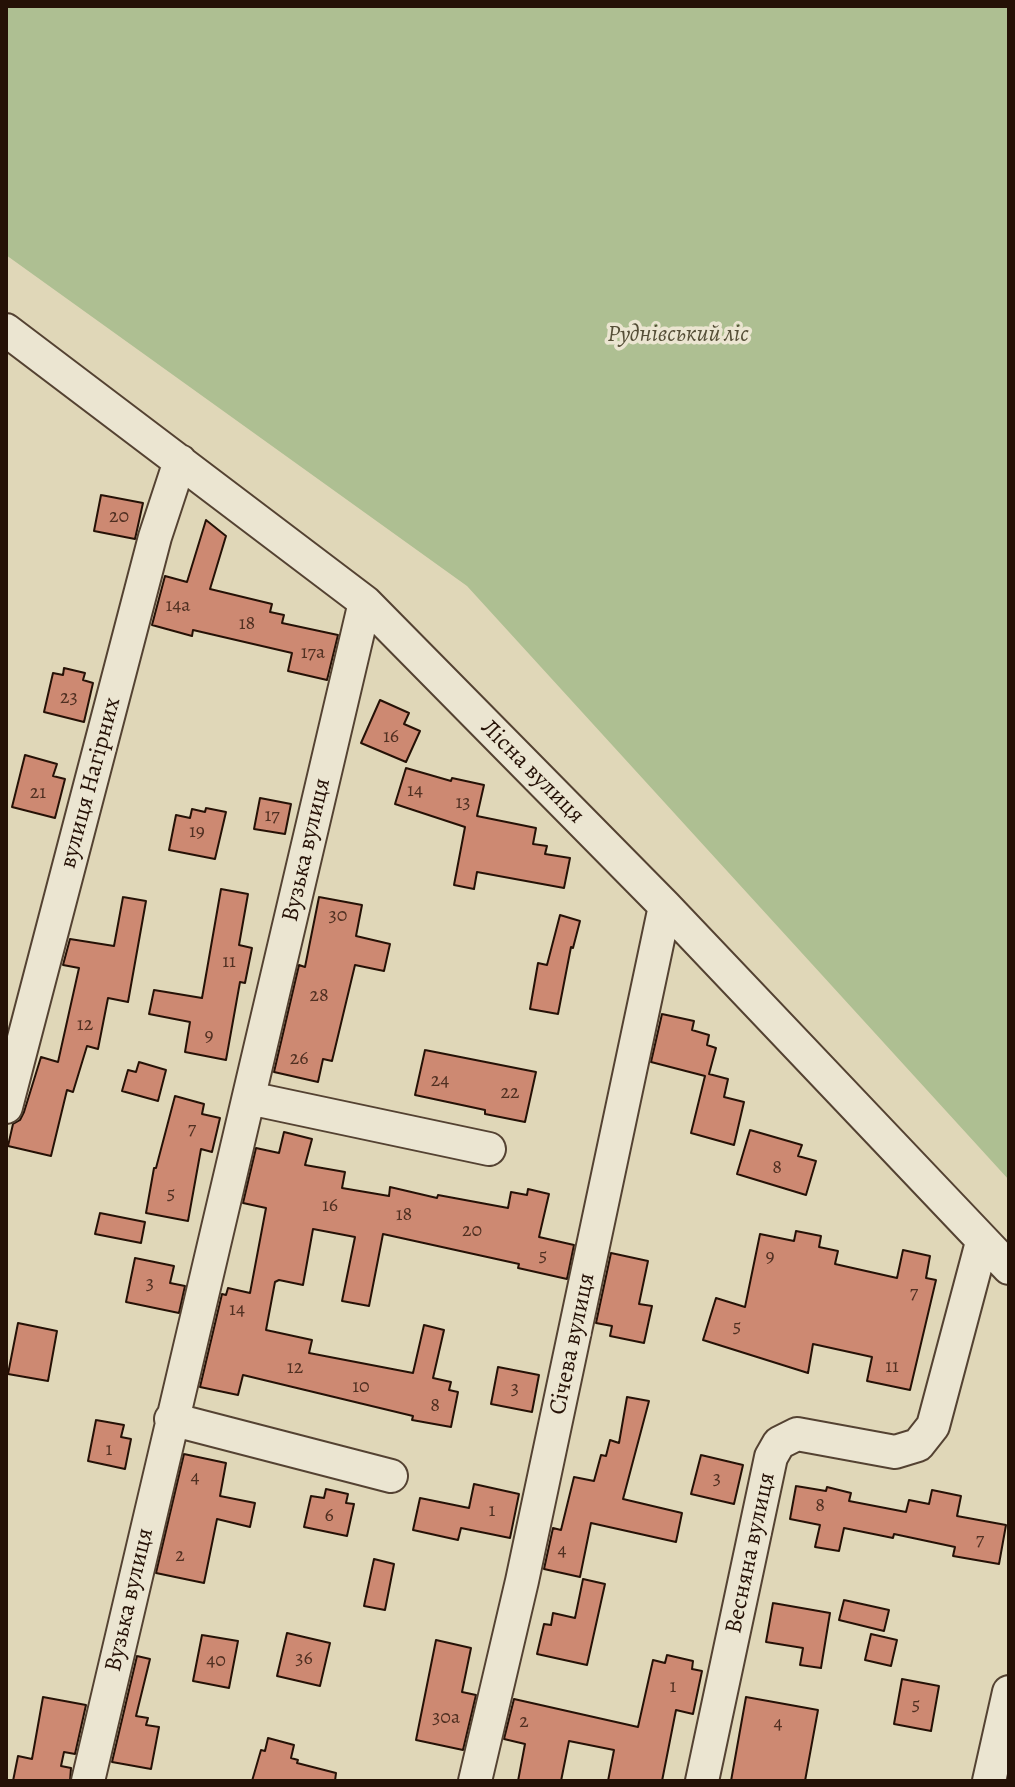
<!DOCTYPE html>
<meta charset="utf-8">
<style>
body{margin:0}
#map{position:relative;width:1015px;height:1787px;overflow:hidden;background:#e0d7b8;font-family:Alegreya,serif}
canvas{display:block}
.frame{position:absolute;inset:0;border:8px solid #251106;pointer-events:none}
</style>
<div id="map">
<canvas width="1015" height="1787"></canvas>
<div class="frame"></div>
</div>
<script>
const ctx = document.querySelector('canvas').getContext('2d');
ctx.lineJoin = 'round';
function fillPath(path, color) { ctx.fillStyle = color; ctx.fill(path, 'evenodd'); }
const poly = rows => new Path2D(rows.map(r => 'M' + r).join(''));
function stroke(path, color, width, dash) { ctx.strokeStyle = color; ctx.lineWidth = width; ctx.lineCap = dash ? 'butt' : 'round'; ctx.setLineDash(dash || []); ctx.stroke(path); }
function label(font, color, halo, rows, align = 'center') {
  ctx.font = font + ' Alegreya,serif'; ctx.lineWidth = 7; ctx.setLineDash([]); ctx.textBaseline = 'middle'; ctx.strokeStyle = halo; ctx.fillStyle = color; for (const [text, x, y, turn = 0] of rows) {
    ctx.save(); ctx.translate(x, y); ctx.rotate((+turn || 0) * Math.PI / 180); ctx.textAlign = isNaN(turn) ? turn : align; if (halo) ctx.strokeText(text, 0, 0); ctx.fillText(text, 0, 0); ctx.restore();
  }
}
const green = poly([
 [6,6,1009,6,1009,1180,467,586,6,255]
]);
const building = poly([
 [101,495,143,503,135,539,94,531,101,495],
 [206,520,226,536,210,589,272,604,270,612,284,615,282,623,338,635,327,680,288,671,292,653,193,630,192,636,152,625,165,576,187,582,206,520],
 [64,668,85,673,83,680,93,683,84,722,44,712,53,673,63,675,64,668],
 [380,700,409,713,404,724,420,731,406,762,361,743,380,700],
 [25,755,57,764,53,776,65,779,55,818,12,807,25,755],
 [406,768,451,781,452,778,484,785,477,816,536,828,533,844,547,846,545,854,570,858,564,888,477,872,474,889,454,885,465,827,395,804,406,768],
 [260,798,291,804,285,834,254,829,260,798],
 [206,808,226,812,215,859,169,850,176,815,190,818,192,809,205,812,206,808],
 [221,889,248,894,239,945,252,948,245,983,240,982,226,1060,185,1052,190,1022,149,1014,154,990,202,998,221,889],
 [123,897,146,901,128,1002,108,998,98,1049,87,1046,73,1092,67,1090,51,1156,8,1146,13,1124,20,1120,24,1112,41,1057,58,1062,79,968,63,965,70,939,114,946,123,897],
 [319,897,362,905,356,936,390,944,384,971,355,965,332,1061,323,1059,318,1082,274,1072,299,965,305,967,319,897],
 [560,915,580,921,573,948,571,947,558,1014,530,1009,538,963,547,965,560,915],
 [662,1014,694,1021,692,1030,709,1035,707,1045,716,1048,709,1074,728,1079,724,1097,744,1102,734,1145,691,1133,705,1076,651,1062,662,1014],
 [425,1050,536,1072,525,1122,485,1114,485,1110,415,1095,425,1050],
 [139,1062,166,1070,158,1101,122,1091,128,1070,136,1072,139,1062],
 [175,1096,204,1104,202,1114,220,1118,212,1152,201,1149,188,1221,146,1213,154,1168,156,1168,175,1096],
 [750,1130,802,1145,798,1156,816,1161,806,1195,737,1174,750,1130],
 [284,1132,312,1139,305,1165,345,1172,342,1188,389,1196,390,1187,437,1198,438,1195,508,1208,511,1192,527,1195,528,1189,549,1194,539,1237,574,1245,567,1279,518,1268,519,1264,383,1234,369,1306,342,1301,355,1237,313,1229,303,1285,279,1280,275,1282,266,1330,312,1340,309,1353,413,1373,424,1325,444,1330,433,1378,451,1382,449,1390,458,1392,451,1427,412,1420,413,1416,243,1375,238,1395,200,1387,222,1294,226,1295,228,1288,250,1293,266,1208,243,1203,256,1148,279,1153,284,1132],
 [100,1213,145,1222,141,1243,95,1234,100,1213],
 [796,1231,821,1236,819,1247,838,1251,835,1264,897,1278,903,1250,930,1256,926,1278,936,1280,910,1390,867,1381,872,1357,813,1344,808,1373,703,1340,716,1298,745,1307,760,1234,794,1241,796,1231],
 [611,1253,648,1261,639,1304,652,1306,644,1343,610,1336,612,1326,596,1323,611,1253],
 [135,1258,174,1266,170,1283,185,1286,179,1313,126,1302,135,1258],
 [18,1323,57,1331,48,1381,8,1374,18,1323],
 [498,1367,539,1375,532,1412,491,1404,498,1367],
 [627,1397,649,1401,623,1499,682,1513,676,1542,591,1523,580,1577,544,1569,553,1528,561,1530,574,1477,594,1481,601,1455,606,1456,610,1440,619,1443,627,1397],
 [96,1420,124,1425,121,1437,131,1439,125,1469,88,1461,96,1420],
 [184,1454,226,1463,220,1496,255,1503,250,1527,217,1519,204,1583,156,1573,184,1454],
 [701,1455,743,1465,734,1504,691,1494,701,1455],
 [474,1484,519,1494,510,1538,461,1528,458,1540,413,1530,420,1498,469,1508,474,1484],
 [796,1486,826,1491,827,1487,851,1493,849,1501,906,1512,909,1500,929,1504,932,1490,961,1496,957,1516,1006,1525,999,1564,953,1556,955,1547,894,1534,893,1538,844,1528,839,1551,815,1547,820,1525,790,1519,796,1486],
 [326,1489,348,1494,346,1503,354,1504,347,1536,304,1527,311,1496,324,1498,326,1489],
 [374,1559,394,1564,385,1610,364,1606,374,1559],
 [583,1579,605,1584,587,1665,537,1654,544,1624,551,1625,553,1613,575,1618,583,1579],
 [844,1600,889,1610,884,1631,839,1620,844,1600],
 [773,1603,830,1613,821,1668,800,1665,803,1648,766,1642,773,1603],
 [287,1633,330,1643,320,1686,277,1676,287,1633],
 [871,1634,897,1640,891,1666,865,1660,871,1634],
 [202,1635,238,1641,229,1688,193,1681,202,1635],
 [436,1640,471,1648,462,1692,476,1695,463,1750,416,1740,436,1640],
 [667,1655,693,1661,692,1669,702,1671,693,1714,676,1710,662,1781,608,1781,614,1750,569,1741,561,1781,518,1781,525,1744,504,1739,514,1699,638,1727,653,1660,665,1663,667,1655],
 [137,1656,150,1659,136,1716,148,1718,146,1725,159,1727,151,1769,112,1762,137,1656],
 [902,1679,939,1686,931,1731,894,1724,902,1679],
 [43,1697,86,1705,75,1754,64,1752,61,1766,71,1768,70,1781,13,1781,18,1756,32,1759,43,1697],
 [746,1697,818,1710,805,1781,731,1781,746,1697],
 [268,1738,294,1745,291,1758,298,1760,297,1763,336,1773,335,1781,252,1781,261,1750,265,1751,268,1738]
]);
const street = poly([
 [6,330,365,602,665,906,1009,1268],
 [249,1098,489,1149],
 [6,1107,155,537,180,461],
 [171,1419,391,1476],
 [88,1781,365,602],
 [475,1781,522,1581,665,906],
 [702,1781,771,1457,779,1443,797,1434,895,1452,918,1445,933,1426,982,1242],
 [989,1781,1009,1692]
]);
const numberNames = [
 ["20",119,517],
 ["14а",178,606],
 ["18",247,624],
 ["17а",313,653],
 ["23",69,698],
 ["16",391,737],
 ["14",415,791],
 ["21",38,793],
 ["13",463,803],
 ["17",272,816],
 ["19",197,832],
 ["30",338,916],
 ["11",229,962],
 ["28",319,996],
 ["12",85,1025],
 ["9",209,1036],
 ["26",299,1059],
 ["24",440,1081],
 ["22",510,1093],
 ["7",192,1129],
 ["8",777,1168],
 ["5",171,1194],
 ["16",330,1206],
 ["18",404,1215],
 ["20",472,1231],
 ["5",543,1256],
 ["9",770,1257],
 ["3",150,1284],
 ["7",914,1293],
 ["14",237,1310],
 ["5",737,1327],
 ["11",892,1367],
 ["12",295,1368],
 ["10",361,1387],
 ["3",515,1389],
 ["8",435,1406],
 ["1",109,1450],
 ["4",195,1478],
 ["3",717,1479],
 ["8",820,1506],
 ["1",492,1511],
 ["6",329,1516],
 ["7",980,1540],
 ["4",562,1551],
 ["2",180,1556],
 ["36",304,1659],
 ["40",216,1661],
 ["1",673,1687],
 ["5",916,1705],
 ["30а",446,1718],
 ["2",524,1722],
 ["4",778,1724]
];
const parkNames = [
 ["Руднівський ліс",678,335]
];
const streetNames = [
 ["Лісна вулиця",532,772,45],
 ["вулиця Нагірних",91,783,-75],
 ["Вузька вулиця",307,850,-77],
 ["Січева вулиця",573,1344,-78],
 ["Весняна вулиця",751,1553,-78],
 ["Вузька вулиця",130,1600,-77]
];
fillPath(green, '#aebf92');
fillPath(building, '#cd8972');
stroke(building, '#251106', 2);
stroke(street, '#544232', 36);
stroke(street, '#ebe5d1', 32);
label('20px', '#4f2f21', null, numberNames);
label('italic 24px', '#554e37', '#ebe5d1', parkNames);
label('24px', '#251106', '#ebe5d1', streetNames);
</script>
